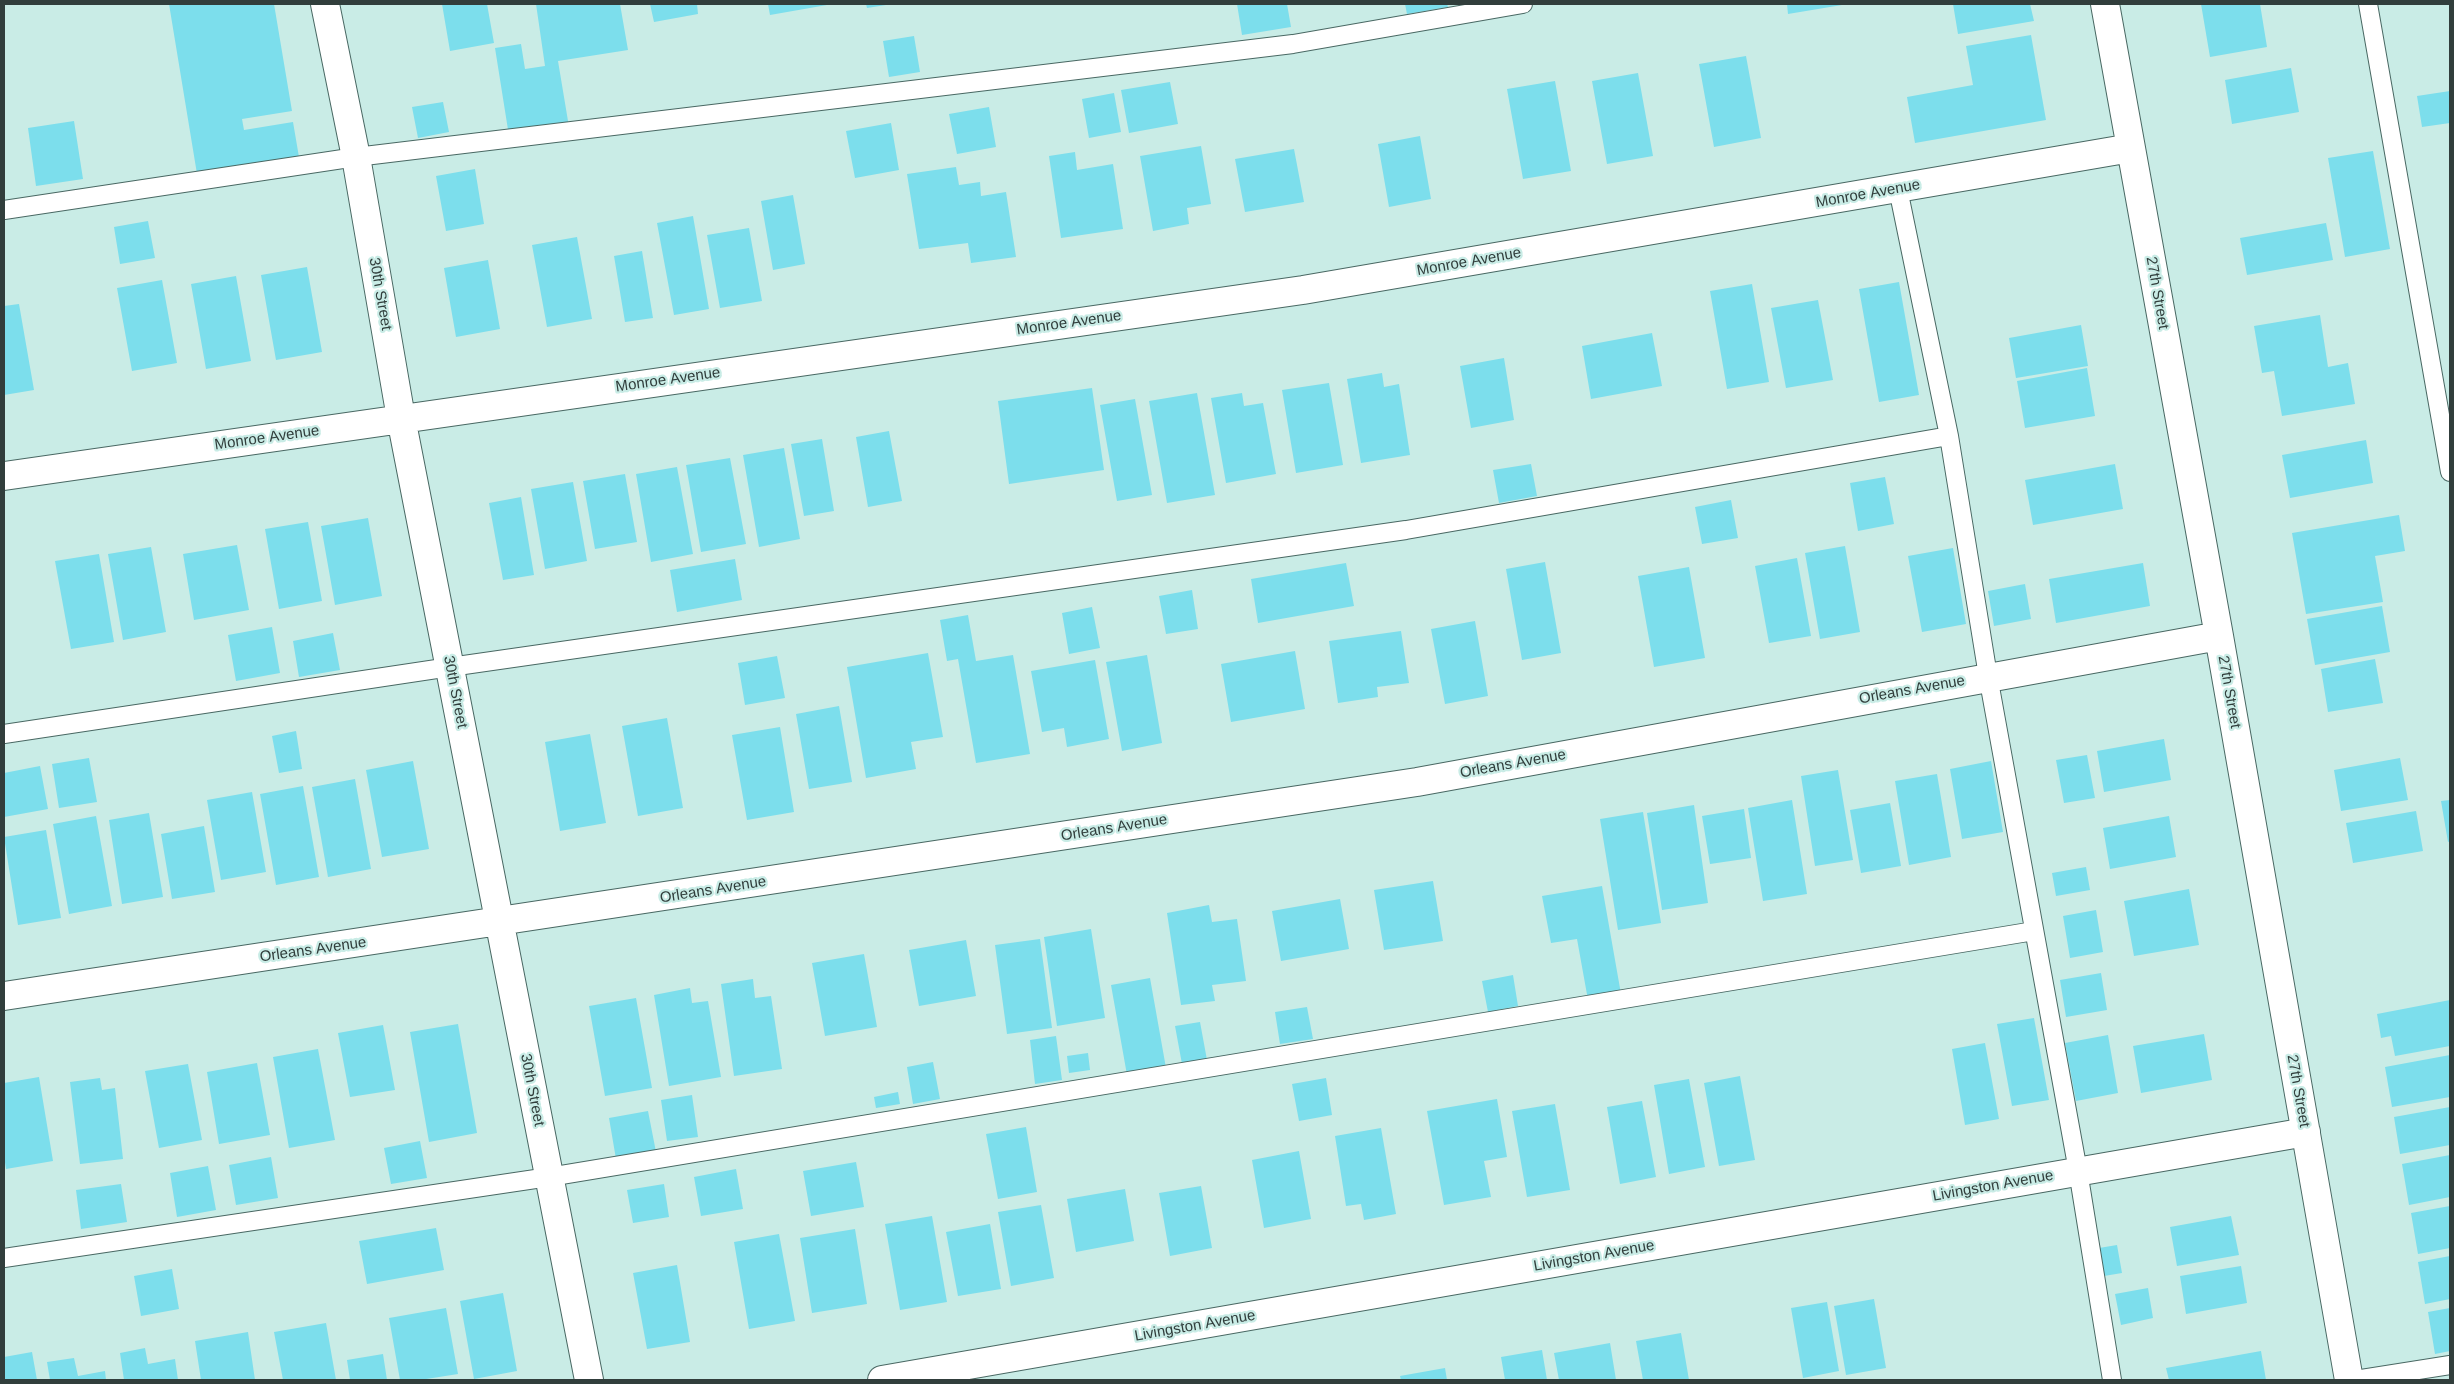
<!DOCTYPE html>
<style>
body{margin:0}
#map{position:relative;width:2454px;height:1384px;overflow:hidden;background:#c9ece6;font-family:Helvetica,sans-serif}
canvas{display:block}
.frame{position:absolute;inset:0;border:5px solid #313e3c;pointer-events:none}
</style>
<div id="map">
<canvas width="2454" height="1384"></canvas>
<div class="frame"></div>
</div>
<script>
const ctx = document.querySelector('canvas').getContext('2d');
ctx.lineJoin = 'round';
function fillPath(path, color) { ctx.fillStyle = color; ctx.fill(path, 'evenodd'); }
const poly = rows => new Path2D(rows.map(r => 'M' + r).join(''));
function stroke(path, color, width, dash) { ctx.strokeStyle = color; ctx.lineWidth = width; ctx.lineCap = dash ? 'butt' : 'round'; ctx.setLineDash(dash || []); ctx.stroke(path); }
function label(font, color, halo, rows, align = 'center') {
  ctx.font = font + ' Helvetica,sans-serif'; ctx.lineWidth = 4.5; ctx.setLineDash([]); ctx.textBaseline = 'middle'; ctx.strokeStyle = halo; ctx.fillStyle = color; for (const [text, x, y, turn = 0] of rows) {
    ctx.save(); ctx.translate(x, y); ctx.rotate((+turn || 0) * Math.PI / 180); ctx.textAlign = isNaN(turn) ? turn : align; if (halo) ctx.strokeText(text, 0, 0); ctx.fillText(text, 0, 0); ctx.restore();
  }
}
const building = poly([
 [169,4,274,4,292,111,242,119,244,130,293,122,300,163,198,180],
 [442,4,487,4,494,43,450,51],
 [536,4,620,4,628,50,558,61,569,127,509,136,495,48,521,44,525,69,545,66],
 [650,4,697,4,698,14,654,22],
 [768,4,827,4,827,5,770,15],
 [866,4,886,4,886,5,867,8],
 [1237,4,1287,4,1291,27,1242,35],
 [1405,4,1447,4,1448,7,1407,14],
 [1787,4,1842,4,1842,5,1788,14],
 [1953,4,2030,4,2034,21,1958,34],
 [2201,4,2260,4,2267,47,2210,57],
 [2031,35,2046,120,1915,143,1907,97,1973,85,1966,46],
 [914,36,920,72,889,77,883,41],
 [1746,56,1761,138,1714,147,1699,64],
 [2291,68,2299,112,2232,124,2225,80],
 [1638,73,1653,156,1607,164,1592,81],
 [1555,81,1571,171,1523,179,1507,89],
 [1170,82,1178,124,1129,133,1121,90],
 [2450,91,2450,123,2422,127,2417,96],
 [1114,93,1121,132,1089,138,1082,99],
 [443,102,449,132,418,138,412,107],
 [989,107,996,147,957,154,949,114],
 [74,121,83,179,36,186,28,128],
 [891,123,899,170,855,178,846,131],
 [1420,136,1431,199,1389,207,1378,144],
 [1201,146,1211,204,1187,208,1189,224,1153,231,1140,156],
 [1294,149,1304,202,1245,212,1235,159],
 [2373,151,2390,249,2345,257,2328,158],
 [1075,152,1077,170,1113,164,1123,229,1061,238,1049,156],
 [956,167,959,185,980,182,981,196,1006,192,1016,257,971,263,968,243,919,249,907,174],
 [475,169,484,224,446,231,436,176],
 [793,195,805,264,773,270,761,201],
 [693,216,709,309,674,315,657,223],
 [148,221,155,258,120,264,114,227],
 [2326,223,2333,260,2247,275,2240,238],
 [749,228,762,301,720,308,707,235],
 [577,237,592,319,547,327,532,245],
 [642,251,653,318,625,322,614,256],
 [488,260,500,329,456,337,444,268],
 [307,267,322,352,276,360,261,275],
 [236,276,251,361,206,369,191,284],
 [162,280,177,363,132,371,117,288],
 [1899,282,1919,395,1879,402,1859,289],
 [1752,284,1769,382,1727,389,1710,291],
 [1818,300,1833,380,1786,388,1771,308],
 [19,304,34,390,4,395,4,306],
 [2320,315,2328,367,2348,363,2355,404,2282,416,2274,371,2262,373,2254,326],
 [2081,325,2088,366,2016,378,2009,338],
 [1652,333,1662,386,1591,399,1582,346],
 [1504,358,1514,420,1471,428,1460,366],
 [2087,368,2095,416,2025,428,2017,381],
 [1382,373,1384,387,1399,384,1410,455,1361,463,1347,379],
 [1329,383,1343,465,1296,473,1282,390],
 [1092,388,1104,470,1009,484,998,401],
 [1197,393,1215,495,1167,503,1149,401],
 [1242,393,1244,406,1263,403,1276,474,1226,483,1211,398],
 [1135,399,1152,495,1117,501,1100,405],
 [889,431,902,501,868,507,856,437],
 [822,439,834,511,804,516,791,444],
 [2366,440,2373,483,2290,498,2282,455],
 [784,448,800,539,759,547,743,455],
 [730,458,746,544,701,552,686,465],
 [1531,464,1537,496,1499,503,1493,470],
 [2115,464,2123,509,2033,525,2025,480],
 [677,467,693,554,651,562,636,474],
 [625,474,637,542,595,549,583,481],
 [1885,477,1894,524,1858,531,1850,483],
 [573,482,587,561,545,569,531,489],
 [521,497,534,575,503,580,489,503],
 [1731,500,1738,538,1702,544,1695,507],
 [2399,515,2405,551,2375,556,2383,602,2306,614,2292,533],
 [368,518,382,596,335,605,321,526],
 [308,522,322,601,279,609,265,529],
 [237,545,249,610,194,620,183,554],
 [1845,546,1860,632,1820,639,1805,553],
 [151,547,166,632,123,640,108,554],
 [1953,548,1966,624,1922,632,1908,556],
 [99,554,114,642,71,649,55,561],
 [1797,558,1811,636,1769,643,1755,566],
 [735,559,742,600,677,612,670,570],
 [1545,562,1561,653,1522,660,1506,569],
 [1346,563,1354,606,1258,623,1251,579],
 [2143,563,2150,606,2056,623,2049,579],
 [1689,567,1705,658,1654,667,1638,576],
 [2025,584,2031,619,1994,626,1988,591],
 [1192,590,1198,629,1166,634,1159,596],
 [2382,606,2390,652,2315,665,2307,619],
 [1092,607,1100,648,1069,654,1062,613],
 [968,615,976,661,1013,655,1030,754,976,763,958,659,947,661,940,620],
 [1475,621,1488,696,1445,704,1431,629],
 [272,627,280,673,236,681,228,635],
 [1401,631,1409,683,1377,687,1378,697,1338,703,1329,641],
 [333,633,340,670,299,677,293,641],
 [1295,651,1305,709,1231,722,1221,664],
 [928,653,943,737,911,742,916,769,866,778,847,667],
 [1147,655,1162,743,1122,751,1106,662],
 [777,656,785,698,745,705,738,663],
 [2375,659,2383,703,2328,712,2321,669],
 [1095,660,1109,739,1067,747,1064,728,1042,732,1031,671],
 [839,706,852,782,809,789,796,714],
 [667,718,683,808,638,816,622,726],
 [780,727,794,812,747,820,732,735],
 [296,731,302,769,279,773,272,736],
 [590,734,606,823,560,831,545,742],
 [2164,739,2171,780,2104,792,2097,751],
 [2087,755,2095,798,2064,803,2056,760],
 [89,758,97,802,59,808,52,764],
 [2400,758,2408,800,2341,811,2334,770],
 [413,761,429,849,382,857,366,770],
 [1991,761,2003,832,1962,839,1950,769],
 [40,766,48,809,4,817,4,773],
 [1838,770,1853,860,1815,866,1801,776],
 [1937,774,1951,857,1909,865,1895,781],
 [355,779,371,869,328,877,312,787],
 [303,786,319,877,276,885,260,794],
 [252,792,266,872,221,880,207,800],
 [1792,800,1807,894,1763,901,1748,808],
 [2450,800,2450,841,2448,842,2441,801],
 [1890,803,1901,866,1861,873,1850,810],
 [1694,805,1708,903,1662,910,1647,813],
 [1744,809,1751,858,1710,864,1702,816],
 [2416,811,2423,851,2353,863,2346,823],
 [1643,812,1661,923,1618,930,1600,819],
 [149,813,163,897,122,904,109,820],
 [96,816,112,906,69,914,53,824],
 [2169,816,2176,857,2110,869,2103,828],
 [204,826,215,892,172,899,161,834],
 [46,830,61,918,18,925,4,837],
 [2086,867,2090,890,2056,896,2052,873],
 [1433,881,1443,941,1384,950,1374,890],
 [1602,886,1621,994,1588,1000,1577,939,1551,943,1542,896],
 [2189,889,2199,945,2134,956,2124,901],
 [1340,899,1349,949,1281,961,1272,911],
 [1209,905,1212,922,1237,919,1246,981,1212,985,1215,1001,1181,1005,1167,913],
 [2096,910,2103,952,2070,958,2063,916],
 [1091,929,1105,1018,1057,1026,1044,937],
 [1040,939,1052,1028,1007,1034,995,945],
 [966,940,976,996,919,1006,909,950],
 [864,954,877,1027,825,1036,812,963],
 [2101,973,2107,1010,2066,1017,2060,980],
 [1513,975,1518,1006,1488,1012,1482,981],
 [1150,978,1166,1068,1127,1075,1111,985],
 [753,979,755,998,771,996,782,1069,734,1076,721,984],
 [690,988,692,1003,708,1001,721,1077,669,1086,654,995],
 [636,998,652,1088,605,1096,589,1006],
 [2450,1000,2450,1046,2395,1056,2391,1036,2381,1038,2377,1014],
 [1307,1007,1313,1039,1280,1044,1275,1012],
 [2034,1018,2049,1100,2012,1106,1997,1024],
 [1200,1022,1207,1060,1182,1064,1175,1026],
 [458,1024,477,1133,429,1142,410,1032],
 [383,1025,395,1090,350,1097,338,1033],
 [2204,1034,2212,1080,2141,1093,2133,1046],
 [2108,1035,2118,1093,2076,1101,2065,1043],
 [1056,1036,1062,1080,1035,1084,1030,1040],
 [1985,1043,1999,1119,1965,1125,1952,1049],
 [318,1049,335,1140,289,1148,273,1057],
 [1088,1053,1090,1070,1069,1073,1067,1056],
 [2450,1055,2450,1097,2392,1107,2385,1067],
 [933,1062,940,1099,913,1104,907,1067],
 [257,1063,270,1135,219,1144,207,1072],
 [188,1064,202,1140,159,1148,145,1071],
 [1740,1076,1755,1160,1719,1166,1704,1083],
 [39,1077,53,1161,6,1169,4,1156,4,1083],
 [100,1078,102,1090,115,1088,123,1159,80,1164,70,1082],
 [1326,1078,1332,1115,1299,1121,1292,1084],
 [1689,1079,1705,1167,1669,1174,1654,1085],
 [898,1092,900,1104,876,1108,874,1097],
 [692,1095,698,1137,667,1141,661,1100],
 [1497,1099,1507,1157,1484,1161,1491,1197,1444,1205,1427,1111],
 [1642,1101,1656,1177,1620,1184,1607,1107],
 [1555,1104,1570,1190,1527,1197,1512,1111],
 [2450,1107,2450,1145,2400,1154,2394,1117],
 [648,1111,656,1152,616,1159,609,1118],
 [1026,1127,1037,1192,998,1199,986,1134],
 [1381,1128,1396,1214,1364,1220,1361,1204,1346,1206,1335,1136],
 [420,1141,427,1178,391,1184,384,1148],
 [1299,1151,1311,1219,1264,1228,1252,1160],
 [2450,1155,2450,1197,2409,1205,2402,1164],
 [271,1157,278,1198,236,1205,229,1165],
 [856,1162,864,1207,811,1216,803,1171],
 [208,1166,216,1210,177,1217,170,1173],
 [736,1169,743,1209,701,1216,694,1177],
 [121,1184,127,1222,81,1229,76,1190],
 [664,1184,669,1217,633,1223,627,1190],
 [1201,1186,1212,1248,1170,1256,1159,1193],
 [1125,1189,1134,1241,1076,1252,1067,1199],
 [1041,1205,1054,1278,1011,1286,998,1212],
 [2450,1206,2450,1248,2418,1254,2411,1213],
 [932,1216,947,1302,900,1310,885,1224],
 [2231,1216,2239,1255,2177,1266,2170,1227],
 [990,1224,1001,1289,958,1296,946,1232],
 [436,1228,444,1270,367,1284,359,1241],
 [855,1229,867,1304,812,1313,800,1238],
 [779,1234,795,1321,749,1329,734,1242],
 [2117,1245,2122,1273,2104,1276,2099,1248],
 [2450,1256,2450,1299,2425,1304,2418,1262],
 [677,1265,690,1342,647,1349,633,1273],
 [2241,1266,2247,1303,2186,1314,2180,1276],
 [172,1269,179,1309,141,1316,134,1276],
 [2148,1288,2153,1318,2121,1325,2115,1294],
 [503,1293,517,1371,474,1379,460,1301],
 [1874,1299,1886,1368,1846,1375,1834,1306],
 [1827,1302,1839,1371,1803,1378,1791,1308],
 [446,1308,458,1374,420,1380,400,1380,389,1318],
 [2450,1308,2450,1351,2435,1354,2428,1312],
 [326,1323,336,1380,283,1380,274,1332],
 [248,1332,255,1380,201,1380,195,1341],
 [1681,1333,1689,1380,1643,1380,1636,1341],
 [1610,1343,1616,1380,1559,1380,1554,1353],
 [145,1348,148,1364,175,1359,178,1380,124,1380,120,1353],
 [1542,1350,1547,1380,1505,1380,1501,1357],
 [2261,1351,2266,1380,2169,1380,2166,1368],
 [32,1352,37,1380,4,1380,4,1357],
 [383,1354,387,1380,350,1380,347,1360],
 [74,1358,78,1376,105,1371,106,1380,50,1380,47,1362],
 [1445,1368,1447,1380,1401,1380,1400,1376]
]);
const service = poly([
 [2368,4,2450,472],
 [1898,189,1949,436,1988,676,2078,1171,2112,1380],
 [4,210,356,157,1293,44,1523,4],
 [4,734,450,667,1406,530,1949,436],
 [4,1258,549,1177,2034,931],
 [2355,1380,2450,1365]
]);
const minor = poly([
 [325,4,356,157,401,418,589,1380],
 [2105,4,2219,636,2349,1380],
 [4,476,1303,290,2131,148],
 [4,996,1417,782,2219,636],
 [882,1380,2306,1132]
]);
const streetNames = [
 ["Monroe Avenue",1868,194,-10],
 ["Monroe Avenue",1469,262,-10],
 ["27th Street",2157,293,80],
 ["30th Street",380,294,80],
 ["Monroe Avenue",1069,323,-8],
 ["Monroe Avenue",668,380,-8],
 ["Monroe Avenue",267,438,-8],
 ["Orleans Avenue",1912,690,-10],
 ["30th Street",455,692,79],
 ["27th Street",2229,692,80],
 ["Orleans Avenue",1513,764,-10],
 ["Orleans Avenue",1114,828,-9],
 ["Orleans Avenue",713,890,-9],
 ["Orleans Avenue",313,950,-8],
 ["30th Street",532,1090,79],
 ["27th Street",2298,1091,80],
 ["Livingston Avenue",1993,1186,-10],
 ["Livingston Avenue",1594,1256,-10],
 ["Livingston Avenue",1195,1326,-10]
];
fillPath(building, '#7cdeec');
stroke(service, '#496863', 20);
stroke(minor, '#496863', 30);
stroke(service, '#fff', 18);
stroke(minor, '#fff', 28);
label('15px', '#313e3c', '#c9ece6', streetNames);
</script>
